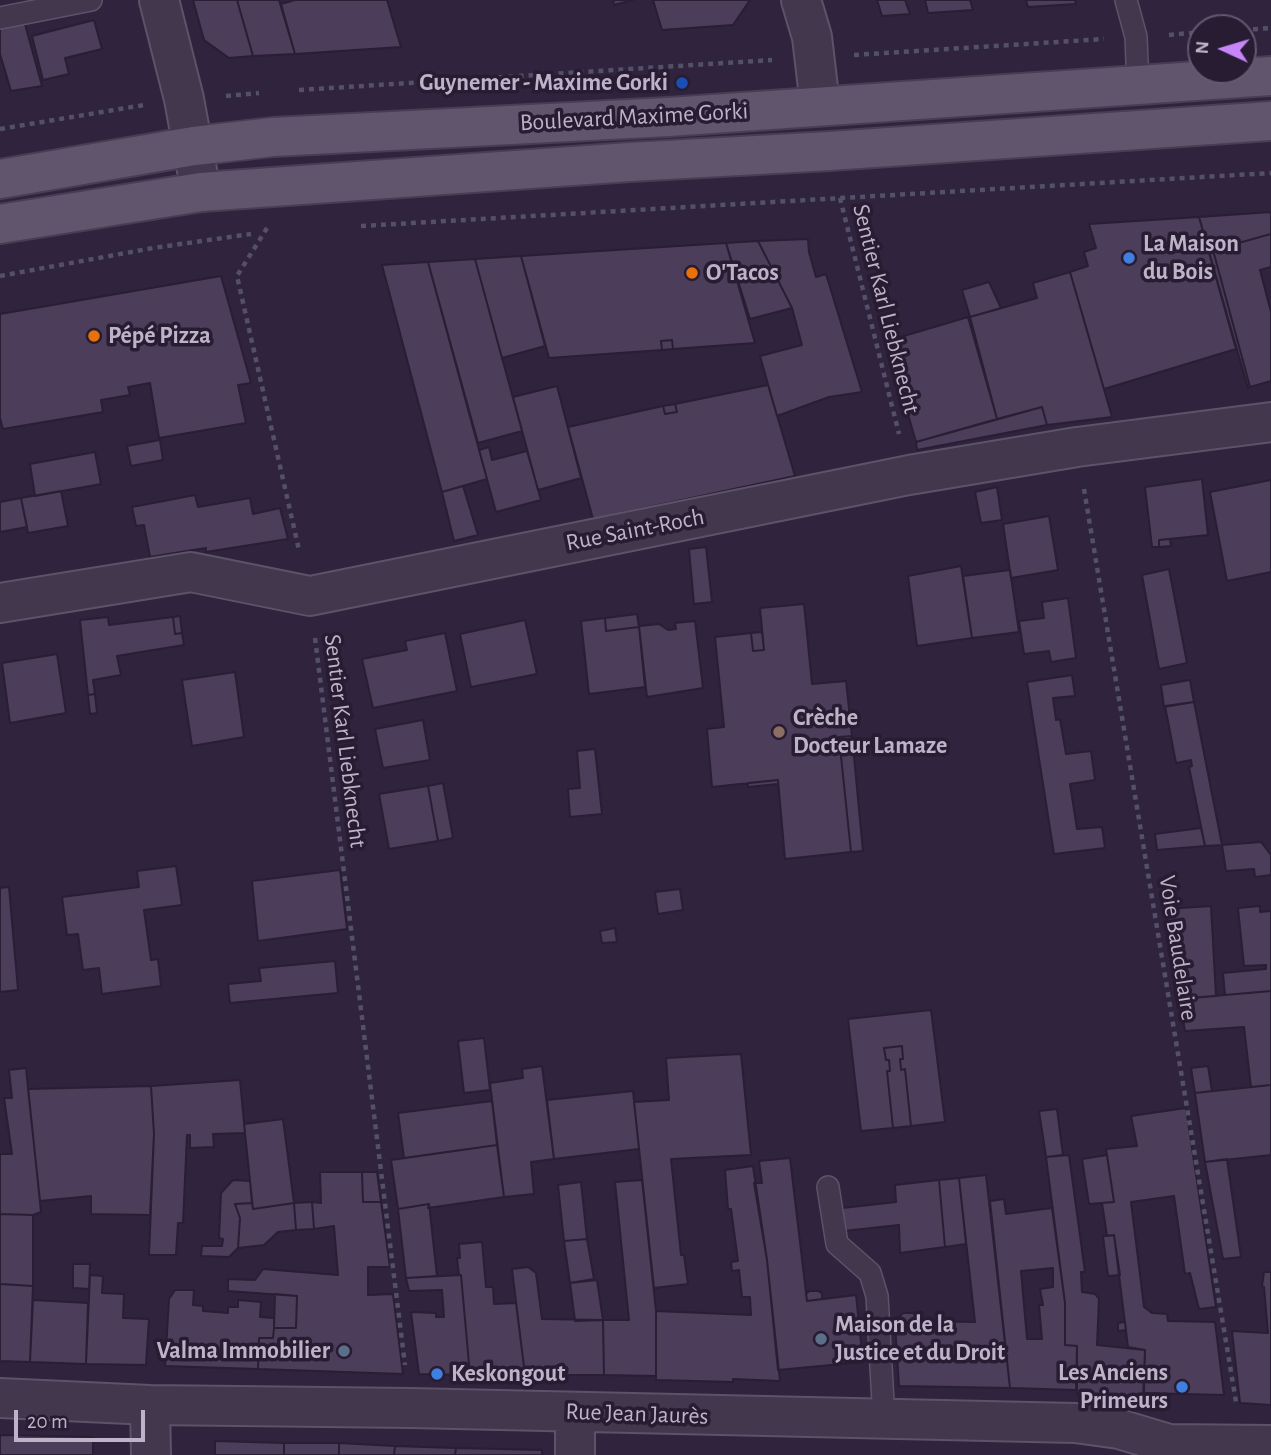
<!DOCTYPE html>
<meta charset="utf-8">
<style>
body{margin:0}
#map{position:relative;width:1271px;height:1455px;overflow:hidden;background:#30233d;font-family:"Alegreya Sans",sans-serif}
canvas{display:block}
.north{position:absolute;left:1187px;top:14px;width:70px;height:70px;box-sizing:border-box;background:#271c32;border:2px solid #63586e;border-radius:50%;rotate:274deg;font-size:19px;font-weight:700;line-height:28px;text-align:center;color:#beb2c8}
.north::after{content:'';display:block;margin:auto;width:24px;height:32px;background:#c686f9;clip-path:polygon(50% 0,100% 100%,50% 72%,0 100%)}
.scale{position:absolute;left:14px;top:1410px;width:131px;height:32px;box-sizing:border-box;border:4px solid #beb2c8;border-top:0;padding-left:9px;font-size:21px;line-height:24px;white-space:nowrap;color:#beb2c8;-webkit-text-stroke:5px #271c32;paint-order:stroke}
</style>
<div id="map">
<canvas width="1271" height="1455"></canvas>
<div class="north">N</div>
<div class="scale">20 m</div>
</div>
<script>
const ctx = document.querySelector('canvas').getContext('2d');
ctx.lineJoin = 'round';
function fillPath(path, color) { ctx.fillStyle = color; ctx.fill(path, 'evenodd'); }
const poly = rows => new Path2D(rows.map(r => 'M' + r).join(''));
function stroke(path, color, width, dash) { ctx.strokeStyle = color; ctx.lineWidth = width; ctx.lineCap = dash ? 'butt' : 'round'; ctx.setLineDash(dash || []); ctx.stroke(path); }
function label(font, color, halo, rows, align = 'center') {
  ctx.font = font + ' "Alegreya Sans",sans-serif'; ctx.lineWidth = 7; ctx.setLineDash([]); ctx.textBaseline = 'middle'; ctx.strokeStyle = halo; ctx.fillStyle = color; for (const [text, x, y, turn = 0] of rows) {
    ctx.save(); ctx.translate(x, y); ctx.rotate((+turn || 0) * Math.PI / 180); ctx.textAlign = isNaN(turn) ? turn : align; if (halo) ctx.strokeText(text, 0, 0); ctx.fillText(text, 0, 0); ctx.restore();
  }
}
const building = poly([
 [193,0,237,0,253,56,229,58,204,40,193,0],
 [237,0,279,0,295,54,253,56,237,0],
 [295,0,387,0,401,47,295,54,281,4,295,0],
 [613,0,633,0,614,5,613,0],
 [653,0,750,0,733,25,662,30,653,0],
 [877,0,905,0,910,14,882,16,877,0],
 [925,0,970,0,973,10,928,13,925,0],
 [1026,0,1075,0,1076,4,1028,7,1026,0],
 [23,17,42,86,11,91,0,54,0,22,23,17],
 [94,20,102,49,65,58,69,74,43,80,32,36,94,20],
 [1271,212,1271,234,1213,250,1250,387,1248,388,1199,217,1271,212],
 [1199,217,1236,349,1104,389,1070,272,1088,266,1084,252,1096,248,1089,224,1199,217],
 [1271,234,1271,267,1260,270,1271,312,1271,381,1250,387,1213,250,1271,234],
 [808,239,809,252,816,277,826,274,862,392,829,397,777,416,760,356,802,345,792,308,758,241,808,239],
 [758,241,792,308,750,319,726,243,758,241],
 [726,243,755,343,673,349,672,340,661,341,662,350,549,358,521,256,726,243],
 [521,256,545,346,502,358,475,259,521,256],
 [475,259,522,431,478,443,428,262,475,259],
 [428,262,487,479,442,492,382,265,428,262],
 [1070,272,1112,417,1047,425,1042,407,997,419,970,317,1037,298,1033,283,1070,272],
 [221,276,251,383,238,385,246,423,159,438,150,383,128,387,130,395,101,400,103,412,3,429,0,418,0,314,221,276],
 [989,282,1001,308,970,317,962,290,989,282],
 [968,317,997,419,916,442,887,341,968,317],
 [672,340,673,349,662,350,661,341,672,340],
 [768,385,795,476,593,519,568,427,663,406,665,414,677,412,675,404,768,385],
 [557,386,581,478,538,490,513,397,557,386],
 [675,404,677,412,665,414,663,406,675,404],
 [1042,407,1047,425,917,450,916,442,1042,407],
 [160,440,163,460,131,466,127,446,160,440],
 [489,447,492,460,527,451,541,500,496,512,479,450,489,447],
 [95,452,101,484,35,496,30,464,95,452],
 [1202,479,1208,535,1159,540,1159,547,1152,547,1145,487,1202,479],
 [1271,480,1271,572,1227,581,1210,492,1271,480],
 [463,486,478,535,454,541,442,492,463,486],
 [997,487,1002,520,981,523,975,492,997,487],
 [61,491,68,526,28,533,21,498,61,491],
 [195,495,198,507,250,498,253,514,280,508,288,539,206,552,206,548,150,557,144,525,136,526,132,507,195,495],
 [21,498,27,527,0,532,0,502,21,498],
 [1049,516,1058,570,1011,578,1003,524,1049,516],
 [1170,539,1171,546,1159,547,1159,540,1170,539],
 [706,547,712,602,694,604,689,549,706,547],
 [961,566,972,638,917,646,908,576,961,566],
 [1169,569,1187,663,1159,669,1142,575,1169,569],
 [1010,570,1019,632,972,638,963,576,1010,570],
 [1068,598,1076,658,1051,662,1049,651,1024,654,1019,621,1044,618,1042,602,1068,598],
 [804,604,812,684,846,681,852,736,839,737,851,852,785,859,778,780,712,787,707,729,724,727,715,637,751,633,753,651,764,650,760,608,804,604],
 [637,614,639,627,606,631,605,618,637,614],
 [180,616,182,633,175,634,173,617,180,616],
 [108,617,109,625,173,617,175,634,182,633,184,645,117,656,121,675,93,680,95,694,88,695,80,620,108,617],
 [605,618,606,631,639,627,645,687,589,694,581,621,605,618],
 [525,620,537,674,471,687,460,634,525,620],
 [695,621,703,688,647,697,639,626,659,624,668,630,676,629,675,623,695,621],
 [762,632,764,650,753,651,751,633,762,632],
 [445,633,457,691,373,708,362,659,407,650,405,641,445,633],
 [57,654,66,713,10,723,2,663,57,654],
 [235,672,244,737,192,746,182,680,235,672],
 [1072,675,1075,696,1053,698,1056,720,1060,719,1066,754,1091,751,1095,780,1070,784,1077,829,1102,827,1105,848,1054,854,1027,682,1072,675],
 [1190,680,1194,702,1164,707,1161,685,1190,680],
 [95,694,97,713,90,714,88,695,95,694],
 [1194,702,1222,845,1205,846,1189,767,1192,766,1191,760,1176,763,1165,706,1194,702],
 [423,720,430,760,383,768,375,729,423,720],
 [852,736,863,851,851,852,839,737,852,736],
 [595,749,602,814,570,817,568,789,580,788,577,751,595,749],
 [778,780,778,784,748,787,748,783,778,780],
 [443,783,453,838,438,841,428,786,443,783],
 [428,786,438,841,389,849,379,794,428,786],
 [1201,828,1205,846,1157,850,1155,834,1201,828],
 [1261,842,1271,855,1271,875,1255,877,1254,869,1226,871,1222,845,1261,842],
 [176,866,182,905,144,910,151,960,158,959,161,986,102,994,99,968,83,970,78,934,67,935,62,897,139,887,137,871,176,866],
 [340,870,347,929,258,941,252,881,340,870],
 [9,887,18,990,0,992,0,888,9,887],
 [680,889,683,910,658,914,655,892,680,889],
 [1211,906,1216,996,1179,999,1166,909,1211,906],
 [1260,906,1260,912,1271,911,1271,991,1225,995,1223,973,1266,969,1266,965,1244,966,1238,908,1260,906],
 [615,928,617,942,602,943,600,931,615,928],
 [335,961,338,993,230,1003,228,984,261,981,259,968,335,961],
 [1271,991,1271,1085,1251,1087,1244,1027,1185,1031,1179,999,1271,991],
 [931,1010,945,1122,911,1126,905,1069,901,1070,900,1059,903,1059,902,1046,884,1048,886,1060,889,1060,890,1071,887,1071,893,1128,861,1131,848,1019,931,1010],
 [484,1038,490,1090,464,1093,458,1041,484,1038],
 [902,1046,903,1059,900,1059,901,1070,905,1069,911,1126,893,1128,887,1071,890,1071,889,1060,886,1060,884,1048,902,1046],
 [741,1054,751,1155,671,1159,681,1255,684,1255,688,1284,654,1288,634,1102,669,1100,666,1058,741,1054],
 [542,1066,554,1159,531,1162,534,1194,504,1197,490,1083,523,1078,522,1069,542,1066],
 [1208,1066,1212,1091,1195,1093,1191,1068,1208,1066],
 [26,1068,41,1212,33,1215,0,1214,0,1154,12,1154,4,1098,12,1098,9,1070,26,1068],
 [240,1080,245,1133,213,1134,214,1147,190,1148,190,1135,187,1135,183,1223,178,1223,176,1255,149,1255,154,1134,151,1086,240,1080],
 [1271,1085,1271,1155,1205,1162,1195,1093,1271,1085],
 [151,1086,154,1134,150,1215,91,1214,91,1196,40,1201,28,1089,151,1086],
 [633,1091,639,1149,554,1159,547,1100,633,1091],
 [492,1101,497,1145,404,1158,398,1113,492,1101],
 [1186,1108,1216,1307,1199,1309,1190,1273,1185,1274,1174,1196,1131,1202,1144,1307,1152,1313,1167,1314,1168,1321,1215,1322,1224,1395,1144,1393,1145,1350,1128,1347,1114,1235,1107,1236,1102,1203,1114,1202,1106,1149,1137,1146,1131,1116,1186,1108],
 [1057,1109,1063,1155,1046,1157,1039,1111,1057,1109],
 [283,1119,294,1203,253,1209,244,1124,283,1119],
 [497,1145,504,1197,428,1208,429,1204,398,1209,391,1160,497,1145],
 [1069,1155,1085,1272,1081,1272,1082,1292,1095,1294,1099,1299,1097,1345,1145,1350,1143,1399,1077,1395,1077,1346,1065,1345,1065,1303,1046,1157,1069,1155],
 [1107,1155,1114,1202,1089,1204,1082,1159,1107,1155],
 [790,1158,807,1301,856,1295,863,1362,778,1370,767,1260,754,1183,762,1183,759,1161,790,1158],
 [1227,1159,1241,1257,1223,1259,1205,1162,1227,1159],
 [753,1166,767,1260,780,1381,733,1379,733,1382,656,1380,656,1311,751,1315,750,1297,742,1297,739,1270,732,1271,731,1262,738,1261,731,1209,728,1209,725,1170,753,1166],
 [320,1172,362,1172,363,1202,381,1202,390,1267,368,1267,368,1295,393,1294,403,1374,258,1369,259,1338,273,1338,274,1328,296,1328,297,1296,228,1291,228,1279,255,1280,263,1269,338,1275,334,1226,314,1229,312,1202,321,1203,320,1172],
 [362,1172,377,1172,381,1202,363,1202,362,1172],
 [986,1175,1010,1388,899,1386,895,1323,903,1313,917,1313,918,1321,975,1322,959,1178,986,1175],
 [959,1178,966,1244,945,1247,939,1180,959,1178],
 [233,1180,250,1181,252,1203,235,1204,240,1218,238,1248,229,1257,201,1256,202,1246,222,1246,223,1239,219,1238,221,1193,233,1180],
 [642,1180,656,1311,656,1376,604,1375,603,1320,629,1320,615,1182,642,1180],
 [939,1180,945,1247,900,1253,899,1225,844,1231,842,1208,896,1202,895,1185,939,1180],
 [581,1182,587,1239,564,1241,558,1185,581,1182],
 [1004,1199,1006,1214,1052,1208,1065,1303,1065,1345,1077,1346,1076,1390,1010,1388,990,1201,1004,1199],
 [1053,1268,1053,1287,1040,1289,1043,1305,1039,1305,1042,1339,1027,1339,1021,1271,1053,1268],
 [312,1202,314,1229,296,1230,294,1203,312,1202],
 [252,1203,253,1209,294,1203,296,1230,278,1232,264,1245,238,1248,240,1218,235,1204,252,1203],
 [429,1204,437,1276,406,1278,398,1209,429,1204],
 [0,1214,33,1215,33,1286,0,1284,0,1214],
 [1114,1235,1120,1275,1108,1276,1103,1236,1114,1235],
 [587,1239,594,1279,570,1283,564,1241,587,1239],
 [482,1242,486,1287,493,1287,494,1304,516,1303,525,1375,470,1375,461,1275,459,1275,457,1258,460,1258,459,1244,482,1242],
 [73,1264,90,1264,89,1289,73,1288,73,1264],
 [528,1267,536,1273,542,1319,603,1320,604,1375,525,1375,512,1269,528,1267],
 [1264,1272,1271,1272,1271,1405,1240,1403,1232,1331,1268,1333,1264,1287,1262,1286,1264,1272],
 [90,1275,103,1276,102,1293,124,1294,123,1318,149,1319,146,1365,86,1364,90,1275],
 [461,1275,470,1375,419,1374,411,1312,436,1313,436,1317,444,1317,442,1290,409,1291,406,1278,461,1275],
 [597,1280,603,1320,575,1321,570,1283,597,1280],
 [0,1284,33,1286,30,1362,0,1361,0,1284],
 [175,1290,194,1290,193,1305,203,1306,203,1311,228,1313,228,1307,238,1307,238,1300,261,1302,260,1317,274,1318,274,1328,273,1338,259,1338,258,1369,165,1366,169,1299,175,1290],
 [809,1291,818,1291,822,1293,822,1299,807,1301,806,1294,809,1291],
 [275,1294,297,1296,296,1328,274,1328,275,1294],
 [33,1300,88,1303,86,1364,30,1362,33,1300],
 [1125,1322,1126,1330,1118,1331,1118,1323,1125,1322],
 [0,1435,93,1437,93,1455,0,1455,0,1435],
 [215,1441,284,1443,284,1455,215,1455,215,1441],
 [284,1443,339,1443,339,1455,284,1455,284,1443],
 [339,1443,395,1446,394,1455,339,1455,339,1443],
 [395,1446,456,1448,455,1455,394,1455,395,1446],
 [456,1448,542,1450,542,1455,455,1455,456,1448]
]);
const path = poly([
 [1243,30,1271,28],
 [1169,35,1201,32],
 [854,55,1104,39],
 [299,90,772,60],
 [226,96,259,93],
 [0,129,144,105],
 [840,198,899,434],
 [361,226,1271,173],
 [267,228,237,276,299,550],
 [0,276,153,248,251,234],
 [1084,489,1236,1402],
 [315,638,405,1365]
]);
const lane = poly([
 [1126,0,1136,37,1138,87],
 [0,18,91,0],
 [828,1187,837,1244,870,1273,877,1296,884,1420]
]);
const street = poly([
 [159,0,184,99,201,192],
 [801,0,812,37,820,105],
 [0,603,191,572,310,596,909,475,1077,447,1271,422],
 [0,1398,150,1405,411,1408,1075,1423,1119,1429,1169,1444,1271,1445],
 [150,1405,151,1455],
 [575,1412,575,1455]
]);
const primary = poly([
 [0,179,194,146,273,137,668,117,1271,76],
 [0,224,201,192,630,162,830,151,1271,121]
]);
const markers = [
 [682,83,7,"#1a4fb4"],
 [1129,258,7,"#3f7fe0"],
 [692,273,7,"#e8710a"],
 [94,336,7,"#e8710a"],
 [779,732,7,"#8d6e63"],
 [821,1339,7,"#5c6f8a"],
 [344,1351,7,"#5c6f8a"],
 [437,1374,7,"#3f7fe0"],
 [1182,1387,7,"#3f7fe0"]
];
const poiNames = [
 ["Guynemer - Maxime Gorki",668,83,"right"],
 ["La Maison",1143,244],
 ["du Bois",1143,272],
 ["O'Tacos",706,273],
 ["Pépé Pizza",108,336],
 ["Crèche",793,718],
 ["Docteur Lamaze",793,746],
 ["Maison de la",835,1325],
 ["Justice et du Droit",835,1353],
 ["Valma Immobilier",330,1351,"right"],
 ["Les Anciens",1168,1373,"right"],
 ["Primeurs",1168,1401,"right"],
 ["Keskongout",451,1374]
];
const streetNames = [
 ["Boulevard Maxime Gorki",634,117,-3],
 ["Sentier Karl Liebknecht",886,309,76],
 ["Rue Saint-Roch",635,530,-11],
 ["Sentier Karl Liebknecht",345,741,83],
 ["Voie Baudelaire",1178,948,81],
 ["Rue Jean Jaurès",637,1414,2]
];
fillPath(building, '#4c3d5b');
stroke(building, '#291e34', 2);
stroke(lane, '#5d5268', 24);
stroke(street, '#5d5268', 42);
stroke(primary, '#483d53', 42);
stroke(path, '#525168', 4.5, [5, 5]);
stroke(lane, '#42374d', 21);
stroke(street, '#42374d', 38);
stroke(primary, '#61556d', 38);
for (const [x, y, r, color] of markers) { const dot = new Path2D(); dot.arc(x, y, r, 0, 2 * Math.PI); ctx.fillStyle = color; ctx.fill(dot); stroke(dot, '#271c32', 2.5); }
label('bold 24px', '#beb2c8', '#271c32', poiNames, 'left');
label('24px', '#beb2c8', '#271c32', streetNames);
</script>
